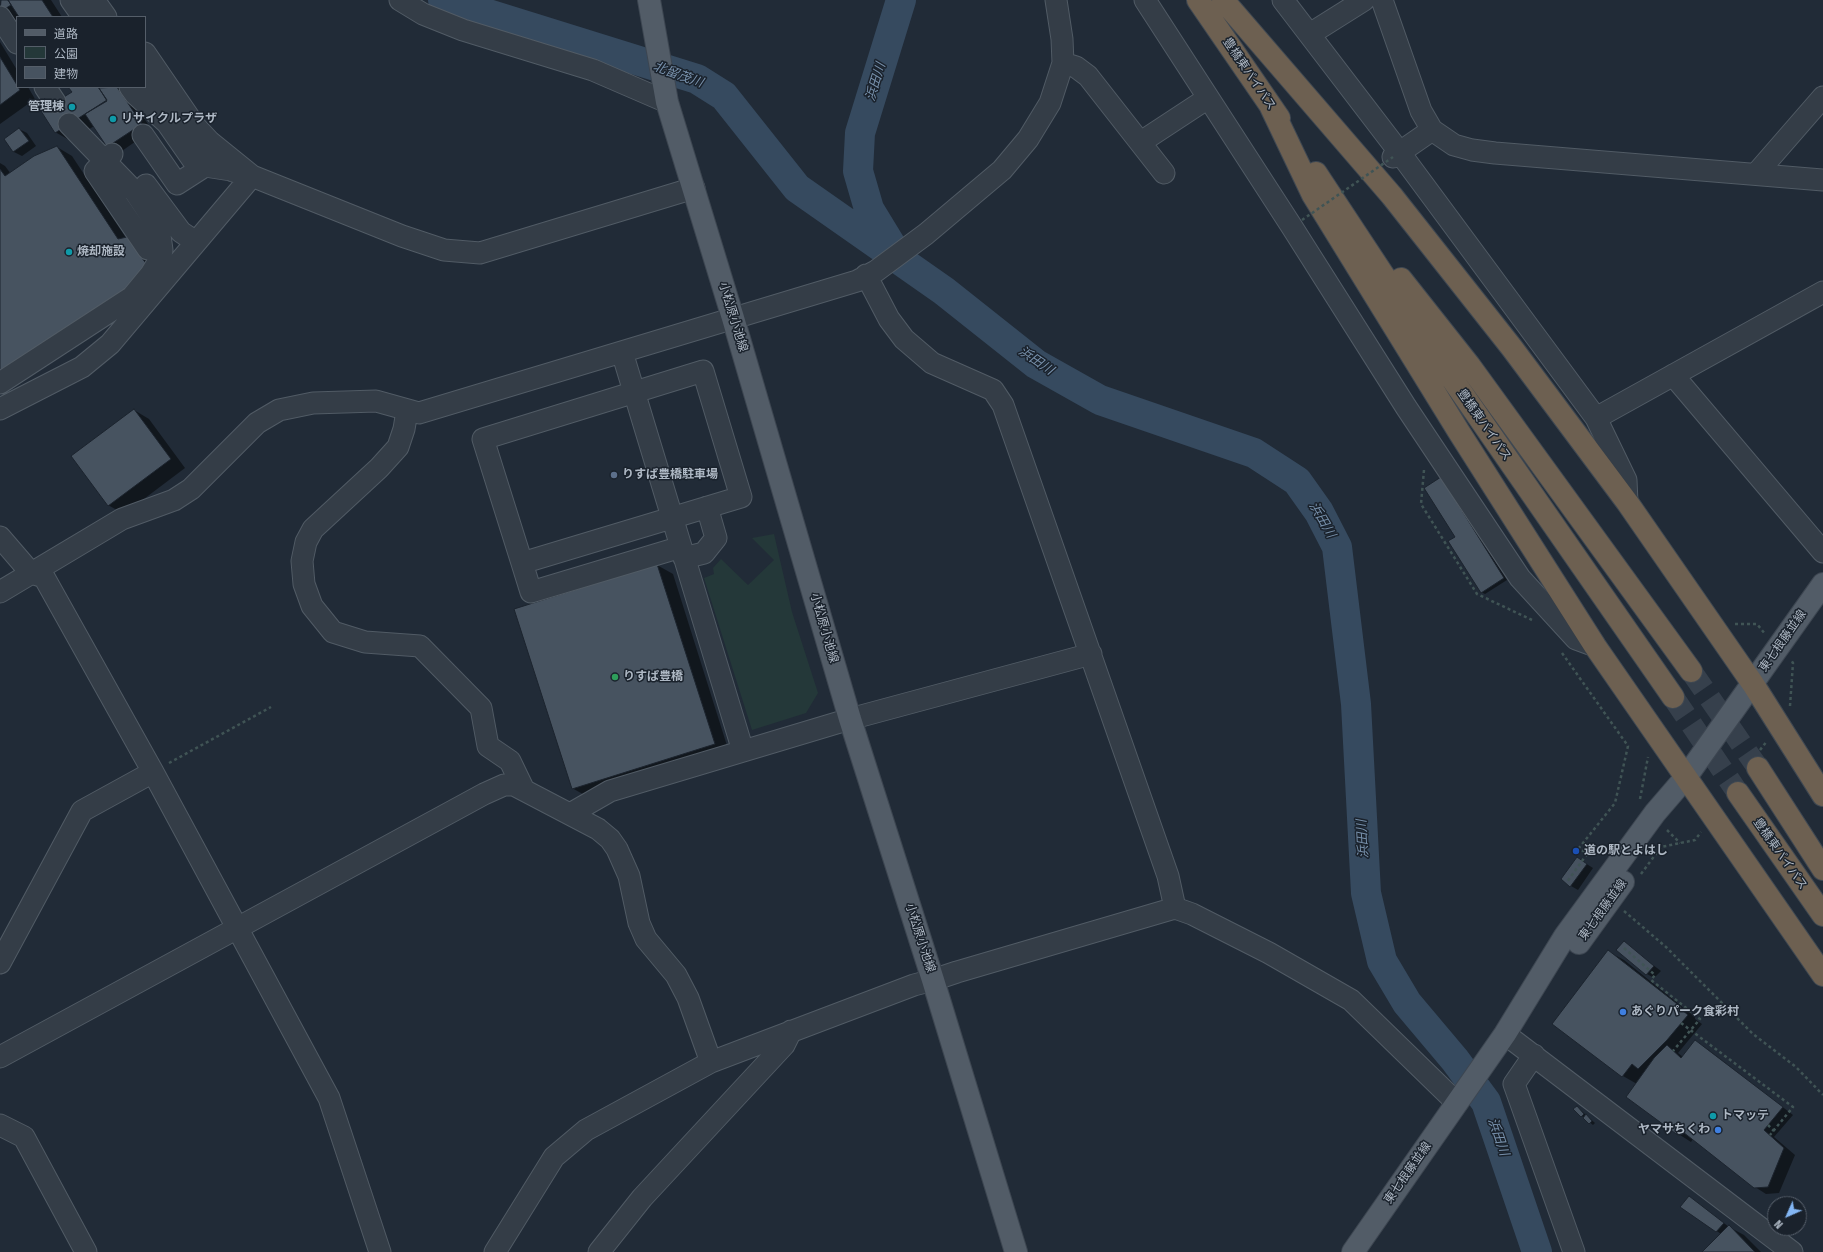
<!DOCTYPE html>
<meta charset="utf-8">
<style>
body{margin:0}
#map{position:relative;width:1823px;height:1252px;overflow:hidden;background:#212b37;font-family:"Fira Sans Condensed","Noto Sans JP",sans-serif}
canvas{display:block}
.legend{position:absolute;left:16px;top:16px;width:130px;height:72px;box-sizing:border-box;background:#1a222c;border:1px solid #555e69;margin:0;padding:5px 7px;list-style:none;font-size:12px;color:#aeb8c4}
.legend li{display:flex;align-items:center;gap:8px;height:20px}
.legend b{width:20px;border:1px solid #555e69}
.north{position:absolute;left:1767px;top:1196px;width:40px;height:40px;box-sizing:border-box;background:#1a222c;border:1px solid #555e69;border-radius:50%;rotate:225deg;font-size:11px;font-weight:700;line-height:16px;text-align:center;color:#aeb8c4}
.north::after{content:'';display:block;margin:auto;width:14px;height:18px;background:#83b6f4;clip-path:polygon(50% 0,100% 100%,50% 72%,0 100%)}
</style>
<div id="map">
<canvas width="1823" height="1252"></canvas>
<ul class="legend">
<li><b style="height:5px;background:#525c67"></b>道路</li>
<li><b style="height:11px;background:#243839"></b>公園</li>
<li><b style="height:11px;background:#475360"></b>建物</li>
</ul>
<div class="north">N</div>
</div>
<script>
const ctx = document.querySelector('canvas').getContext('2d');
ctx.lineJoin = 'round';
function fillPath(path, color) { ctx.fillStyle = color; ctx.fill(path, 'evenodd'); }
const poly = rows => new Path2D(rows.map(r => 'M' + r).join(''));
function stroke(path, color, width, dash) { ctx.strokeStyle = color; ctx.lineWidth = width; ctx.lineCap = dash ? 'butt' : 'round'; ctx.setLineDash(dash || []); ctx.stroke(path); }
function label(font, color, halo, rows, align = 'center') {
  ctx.font = font + ' "Fira Sans Condensed","Noto Sans JP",sans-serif'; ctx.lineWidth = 3; ctx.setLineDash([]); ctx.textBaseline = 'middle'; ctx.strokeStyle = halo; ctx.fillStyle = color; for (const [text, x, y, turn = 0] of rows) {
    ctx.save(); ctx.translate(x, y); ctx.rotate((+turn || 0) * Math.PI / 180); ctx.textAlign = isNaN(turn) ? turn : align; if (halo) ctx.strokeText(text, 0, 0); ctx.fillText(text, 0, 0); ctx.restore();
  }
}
const green = poly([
 [774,534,792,612,818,693,806,713,752,730,704,578,714,574,713,568,721,559,748,585,774,560,752,538]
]);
const shadow = poly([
 [3,0,51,0,62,17,17,17,17,19,0,31,0,2],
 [0,42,17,70,17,87,28,87,35,99,0,124],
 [69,87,123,87,152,130,119,153,94,126,71,141,55,132,73,92],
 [19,129,27,133,36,146,22,156,14,152,5,139],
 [57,147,72,156,126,238,143,247,161,274,0,393,0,163,5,166,11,174],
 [134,410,149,419,185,468,124,514,108,505],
 [1444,480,1507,580,1485,594,1481,592,1456,538],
 [657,565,673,574,729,752,588,797,572,788],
 [1577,858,1593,868,1578,890,1571,886],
 [1624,943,1661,971,1654,978,1647,974],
 [1609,952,1624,960,1695,1017,1695,1019,1702,1024,1678,1053,1683,1057,1695,1041,1706,1048,1793,1115,1774,1137,1795,1155,1779,1193,1766,1194,1755,1187,1693,1139,1691,1142,1680,1135,1627,1097,1637,1084,1623,1076,1554,1024],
 [1577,1107,1595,1123,1593,1125,1582,1116],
 [1690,1197,1729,1227,1744,1235,1761,1252,1703,1252,1721,1234,1681,1206]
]);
const river = poly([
 [443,0,697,79,724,96,797,188,944,291,1036,364,1100,400,1254,453,1297,481,1319,512,1337,547,1356,704,1366,893,1382,961,1407,1003,1455,1060,1486,1102,1537,1252],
 [894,250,869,209,858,171,860,133,901,0]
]);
const building = poly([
 [1,0,8,0,11,5,0,12,1,0],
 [8,0,42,0,53,17,19,17,8,0],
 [0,57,20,90,0,105,0,57],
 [68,87,98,87,107,100,55,133,41,111,72,92,68,87],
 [117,87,142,124,107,147,85,114,107,101,99,88,117,87],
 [19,128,29,141,13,152,4,139,19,128],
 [57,146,118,239,127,237,147,265,130,286,0,375,0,169,5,176,34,156,57,146],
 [134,409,171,459,108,506,71,456,134,409],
 [1441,477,1504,578,1481,593,1448,541,1455,537,1424,488,1441,477],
 [657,564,715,744,572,789,514,609,657,564],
 [1577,857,1587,864,1570,887,1561,879,1577,857],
 [1624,941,1654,966,1646,975,1616,950,1624,941],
 [1608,950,1681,1007,1681,1009,1688,1015,1667,1040,1638,1069,1632,1064,1622,1077,1552,1024,1608,950],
 [1695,1040,1783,1107,1764,1130,1784,1148,1768,1187,1754,1188,1683,1132,1679,1136,1626,1097,1654,1058,1667,1045,1681,1058,1695,1040],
 [1577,1106,1584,1114,1581,1117,1573,1109,1577,1106],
 [1586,1114,1592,1121,1589,1124,1583,1118,1586,1114],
 [1689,1196,1724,1223,1716,1232,1680,1207,1689,1196],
 [1729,1225,1755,1252,1702,1252,1729,1225]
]);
const highwayTunnel = poly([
 [1691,671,1758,768],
 [1673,697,1738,793]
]);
const path = poly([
 [1424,470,1421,504,1477,594,1532,620],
 [1735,624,1757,624,1765,634],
 [1562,653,1628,746,1615,803,1579,848,1587,854,1567,882],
 [1790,706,1793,663,1791,660],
 [1760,750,1767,741],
 [169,763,271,707],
 [1640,799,1648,757],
 [1667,830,1680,843],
 [1641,874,1661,847,1695,840,1701,832],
 [1624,911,1666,947,1753,1034,1796,1067,1823,1095],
 [1624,948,1655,975,1651,980,1700,1019,1673,1051],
 [1681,1023,1793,1107,1770,1135],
 [1768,1125,1774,1131]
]);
const minor = poly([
 [71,0,83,17],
 [94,0,106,17],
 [400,0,423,14,463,30,593,70,667,102],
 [1145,0,1292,227,1406,407,1520,578,1576,639,1595,646],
 [1283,0,1400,153,1596,418,1626,480,1627,502],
 [1382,0,1421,111,1432,130,1454,145,1472,150,1495,153,1823,180],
 [0,17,17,43],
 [1310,34,1364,0],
 [145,53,195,126,210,142,252,176,233,171,219,162,206,150,182,125,145,72],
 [1063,63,1076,67,1088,76,1164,173],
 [45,87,55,102],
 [130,87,135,94,167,123,199,169],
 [143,135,177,184,205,166,231,170],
 [1141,142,1208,98],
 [112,154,95,171,148,249],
 [1393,157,1432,130],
 [1756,174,1823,97],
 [146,185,181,232,196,242],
 [866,275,889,319,904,339,932,363,993,390,1003,405,1168,876,1175,908],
 [622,352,743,751],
 [1673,375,1823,552],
 [0,383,132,297,151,274,160,259,162,250,159,228,135,192,69,124],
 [0,409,82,367,110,344,252,176,402,236,444,250,480,253,694,188],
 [407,411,404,429,398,447,379,468,313,529,306,542,302,561,304,584,312,606,333,632,365,642,420,646,481,708,488,746,510,761,523,788],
 [1596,418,1823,292],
 [0,537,31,573,44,577,153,772,329,1098,380,1252],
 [684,558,704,553,716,538,707,507],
 [522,563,741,497,703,371,483,439,522,563,531,592,681,547],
 [0,592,122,519,174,500,191,489,257,423,279,410,313,403,376,401,419,413,857,281,876,271,926,234,1002,170,1028,139,1050,103,1063,63,1062,39,1056,0],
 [570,814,610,791,850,719,1091,654],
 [0,963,82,811,153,772],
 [1505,1034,1792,1252],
 [1534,1055,1514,1084,1574,1252],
 [0,1057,484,794,504,785,514,785,598,829,610,839,617,849,629,876,639,923,646,939,676,975,688,998,711,1062],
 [0,1125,24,1137,86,1252],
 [495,1252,554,1157,586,1130,711,1062,914,985,933,980,957,972,1175,908,1192,914,1269,953,1351,1000,1457,1103],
 [599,1252,642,1198,784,1045,791,1031]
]);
const major = poly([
 [649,0,667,102,733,318,850,719,933,980,1016,1252],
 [1579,943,1623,882],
 [1353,1252,1505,1034,1565,936,1655,813,1686,777,1823,584]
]);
const highway = poly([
 [1198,0,1279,118],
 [1223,0,1392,196,1512,348,1627,502,1753,684,1823,795],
 [1271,107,1313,195,1459,432,1595,646,1823,975],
 [1316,173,1448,373,1673,697],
 [1401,279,1469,365,1691,671],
 [1758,768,1823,869],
 [1738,793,1823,915]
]);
const pathBridge = poly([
 [1302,220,1393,157]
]);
const markers = [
 [72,107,4,"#0f9aa8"],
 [113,119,4,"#0f9aa8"],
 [69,252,4,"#0f9aa8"],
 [614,475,4,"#5c6f8a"],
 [615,677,4,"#2e9e5b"],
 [1576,851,4,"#1a4fb4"],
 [1623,1012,4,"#3f7fe0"],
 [1713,1116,4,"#0f9aa8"],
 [1718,1130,4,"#3f7fe0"]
];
const streetNames = [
 ["豊橋東バイパス",1249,74,56],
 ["小松原小池線",733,317,73],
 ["豊橋東バイパス",1484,425,55],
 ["小松原小池線",824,628,74],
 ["東七根藤並線",1783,641,-55],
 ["豊橋東バイパス",1780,854,55],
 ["東七根藤並線",1603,910,-54],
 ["小松原小池線",920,938,72],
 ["東七根藤並線",1408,1173,-55]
];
const poiNames = [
 ["管理棟",64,107,"right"],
 ["リサイクルプラザ",121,119],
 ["焼却施設",77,252],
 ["りすぱ豊橋駐車場",622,475],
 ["りすぱ豊橋",623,677],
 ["道の駅とよはし",1584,851],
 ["あぐりパーク食彩村",1631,1012],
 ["トマッテ",1721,1116],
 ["ヤマサちくわ",1710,1130,"right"]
];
const waterNames = [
 ["北留茂川",678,75,20],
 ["浜田川",876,82,-73],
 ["浜田川",1036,361,34],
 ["浜田川",1322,520,60],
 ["浜田川",1363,839,-93],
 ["浜田川",1498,1137,71]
];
fillPath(green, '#243839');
fillPath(shadow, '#0007');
stroke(river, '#364a5f', 30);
fillPath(building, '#475360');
stroke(building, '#1c242e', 1);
stroke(highwayTunnel, '#36404c', 22, [22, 11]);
stroke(minor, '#515b65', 23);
stroke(major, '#3d4651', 24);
stroke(highway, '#3f4852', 24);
stroke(path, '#405455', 2.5, [3, 3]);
stroke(minor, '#343d47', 21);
stroke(major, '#525c67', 22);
stroke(highway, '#6d6051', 22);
stroke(pathBridge, '#405455', 2.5, [3, 3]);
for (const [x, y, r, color] of markers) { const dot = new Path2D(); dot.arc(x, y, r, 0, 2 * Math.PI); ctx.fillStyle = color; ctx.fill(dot); stroke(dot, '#1a222c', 1.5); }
label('12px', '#aeb8c4', '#1a222c', streetNames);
label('bold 12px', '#aeb8c4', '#1a222c', poiNames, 'left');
label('italic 13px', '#7790ab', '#1a222c', waterNames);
</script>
